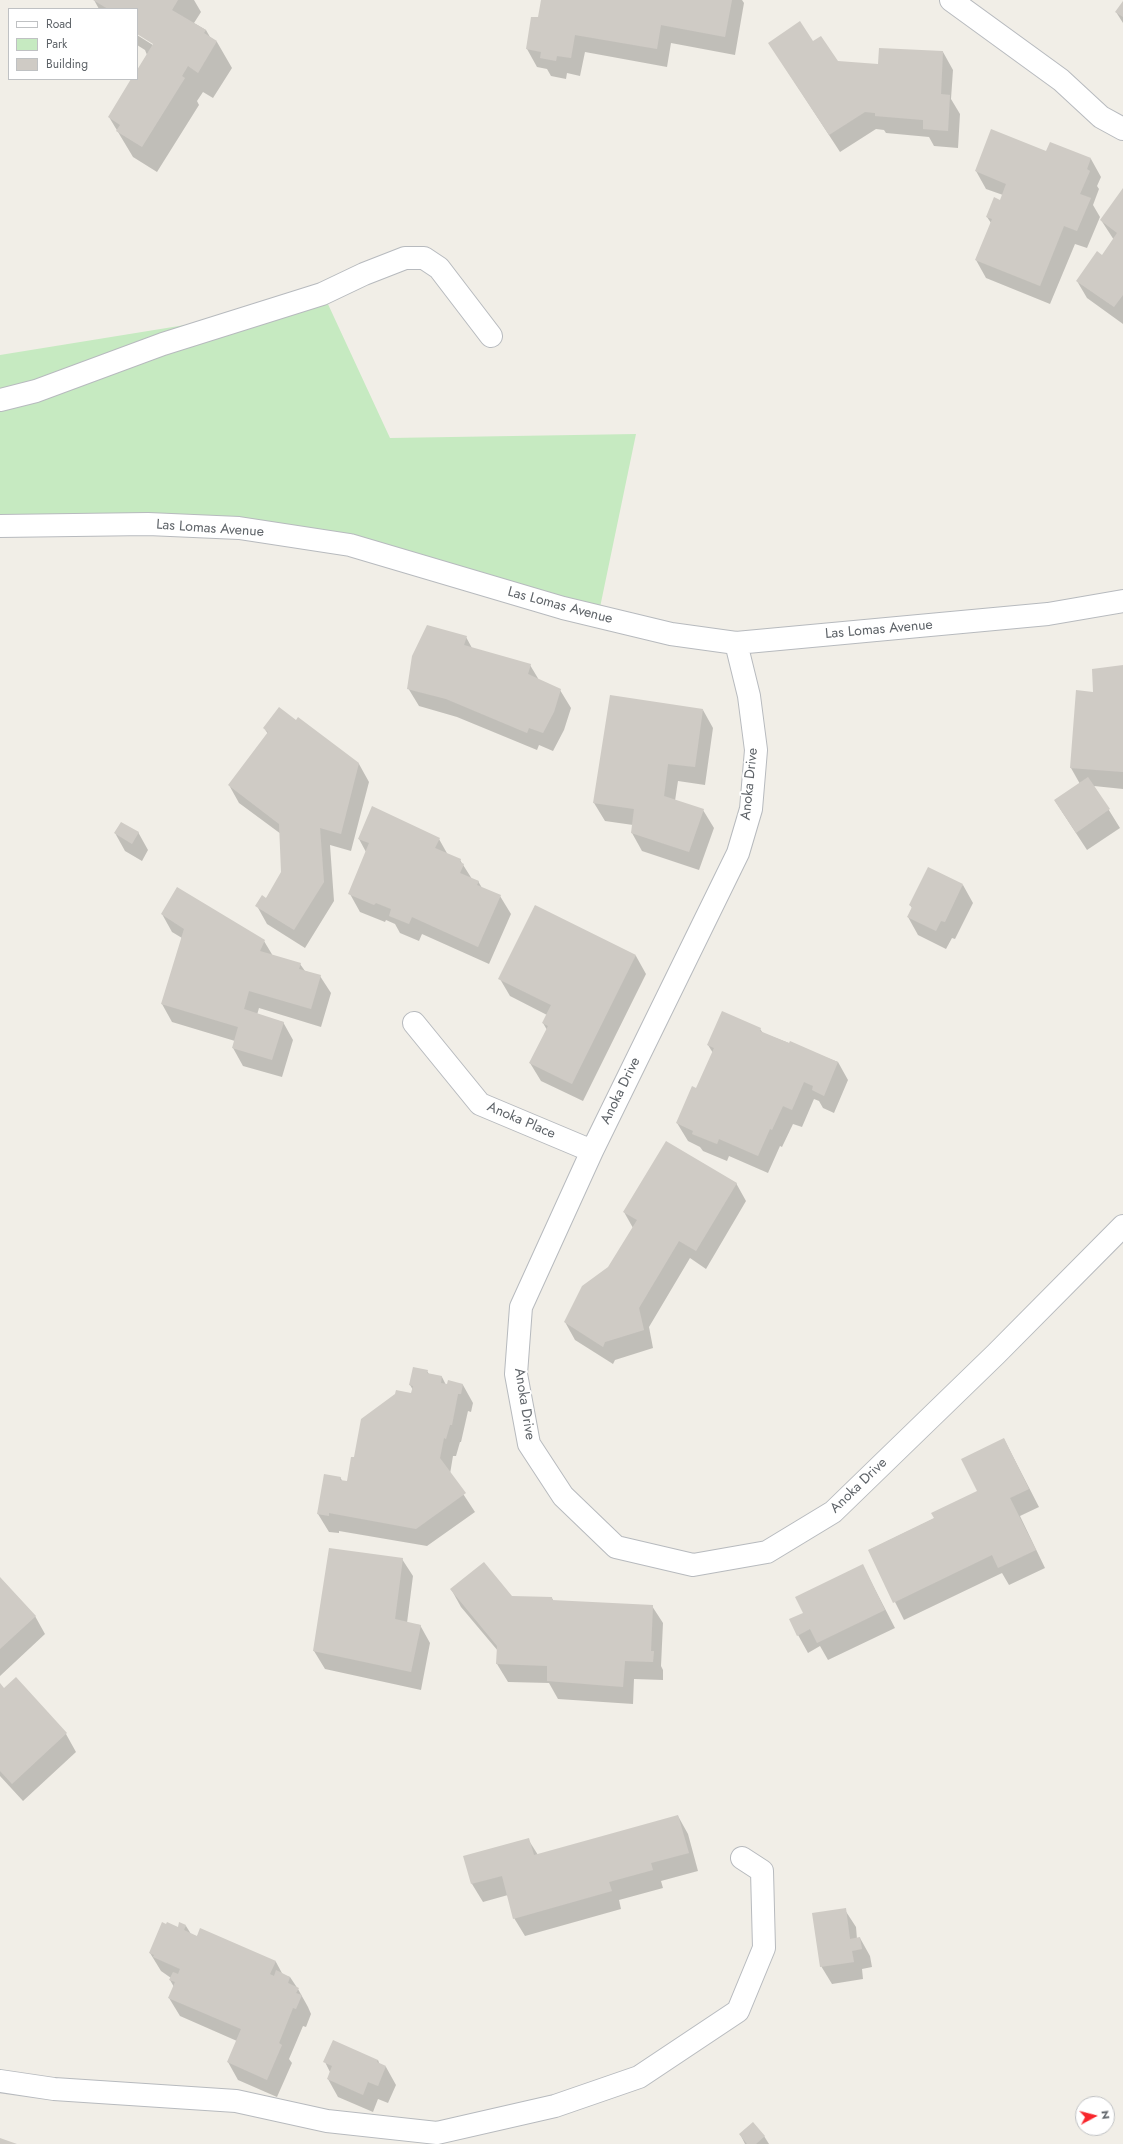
<!DOCTYPE html>
<style>
body{margin:0}
#map{position:relative;width:1123px;height:2144px;overflow:hidden;background:#f1eee7;font-family:Jost,sans-serif}
canvas{display:block}
.legend{position:absolute;left:8px;top:8px;width:130px;height:72px;box-sizing:border-box;background:#fff;border:1px solid #bfc1c3;margin:0;padding:5px 7px;list-style:none;font-size:12px;color:#5e6368}
.legend li{display:flex;align-items:center;gap:8px;height:20px}
.legend b{width:20px;border:1px solid #bfc1c3}
.north{position:absolute;left:1075px;top:2096px;width:40px;height:40px;box-sizing:border-box;background:#fff;border:1px solid #bfc1c3;border-radius:50%;rotate:83deg;font-size:11px;font-weight:700;line-height:16px;text-align:center;color:#5e6368}
.north::after{content:'';display:block;margin:auto;width:14px;height:18px;background:#f8262c;clip-path:polygon(50% 0,100% 100%,50% 72%,0 100%)}
</style>
<div id="map">
<canvas width="1123" height="2144"></canvas>
<ul class="legend">
<li><b style="height:5px;background:#fff"></b>Road</li>
<li><b style="height:11px;background:#c6eac1"></b>Park</li>
<li><b style="height:11px;background:#cfcbc5"></b>Building</li>
</ul>
<div class="north">N</div>
</div>
<script>
const ctx = document.querySelector('canvas').getContext('2d');
ctx.lineJoin = 'round';
function fillPath(path, color) { ctx.fillStyle = color; ctx.fill(path, 'evenodd'); }
const poly = rows => new Path2D(rows.map(r => 'M' + r).join(''));
function stroke(path, color, width, dash) { ctx.strokeStyle = color; ctx.lineWidth = width; ctx.lineCap = dash ? 'butt' : 'round'; ctx.setLineDash(dash || []); ctx.stroke(path); }
function label(font, color, halo, rows, align = 'center') {
  ctx.font = font + ' Jost,sans-serif'; ctx.lineWidth = 4; ctx.setLineDash([]); ctx.textBaseline = 'middle'; ctx.strokeStyle = halo; ctx.fillStyle = color; for (const [text, x, y, turn = 0] of rows) {
    ctx.save(); ctx.translate(x, y); ctx.rotate((+turn || 0) * Math.PI / 180); ctx.textAlign = isNaN(turn) ? turn : align; if (halo) ctx.strokeText(text, 0, 0); ctx.fillText(text, 0, 0); ctx.restore();
  }
}
const green = poly([
 [327,302,390,438,636,434,598,617,239,528,0,526,0,355]
]);
const shadow = poly([
 [94,0,194,0,201,12,194,23,206,30,210,37,217,42,232,68,213,98,203,92,197,101,199,105,157,172,133,157,109,117,132,79,137,79,137,71,147,55,145,50,137,45,137,35,156,47,158,46,137,33,137,9,99,9],
 [542,0,742,0,744,3,735,55,671,43,667,67,585,52,580,76,567,73,566,79,551,76,547,69,537,67,527,49,532,18,539,19],
 [1123,3,1123,23,1116,12],
 [769,43,813,43,838,62,879,65,943,52,953,70,951,99,960,114,958,148,934,146,929,137,886,133,884,130,876,129,840,152],
 [1051,143,1091,159,1101,177,1097,186,1099,189,1093,205,1100,217,1087,248,1075,244,1050,304,986,278,976,260,991,223,987,217,1001,201,1003,195,986,189,976,171,1047,153],
 [1123,189,1123,324,1087,298,1077,281,1102,256,1114,240,1101,220],
 [466,637,472,648,530,665,539,680,560,690,571,708,564,730,553,751,539,745,537,750,457,717,419,706,408,688],
 [1123,666,1123,789,1094,786,1120,828,1087,850,1055,801,1080,784,1071,768,1094,693],
 [703,710,713,728,705,785,678,781,675,801,703,810,714,828,699,870,642,851,632,833,633,825,605,821,594,803],
 [264,728,359,764,369,782,351,851,330,845,334,901,305,948,267,924,257,906,266,899,282,872,281,834,239,803,229,785,268,734],
 [138,832,148,850,142,861,125,851,115,833],
 [359,839,439,839,448,855,460,860,472,879,478,881,482,888,500,896,511,914,489,964,422,934,419,941,400,933,395,924,386,920,385,922,360,912,350,894,366,852],
 [963,885,973,903,955,939,952,938,946,949,918,935,908,917,912,908,910,905],
 [535,906,636,956,646,974,583,1101,541,1081,530,1063,547,1030,543,1023,547,1015,510,996,500,979],
 [162,914,264,941,273,956,300,964,305,971,320,976,331,993,321,1027,259,1008,257,1015,283,1022,293,1040,282,1077,243,1066,233,1048,235,1041,172,1022,162,1004,182,938,172,932],
 [760,1029,763,1033,838,1062,848,1080,834,1113,823,1108,819,1101,814,1099,802,1127,793,1124,782,1147,780,1146,768,1173,729,1156,727,1161,703,1151,700,1147,688,1141,677,1123,697,1090,713,1053,708,1045],
 [736,1183,746,1201,706,1269,690,1258,649,1327,653,1348,615,1360,613,1364,575,1340,565,1322,609,1268,633,1228,624,1212],
 [427,1371,429,1374,442,1377,446,1385,463,1385,473,1403,471,1412,468,1411,461,1442,460,1442,456,1456,453,1456,450,1474,475,1512,427,1546,339,1531,339,1533,329,1532,318,1514,340,1477,343,1482,347,1482,355,1458,412,1395,413,1390,410,1385],
 [1004,1439,1039,1507,1020,1516,1045,1568,1009,1585,1002,1573,904,1620,869,1550,935,1518,978,1491],
 [402,1559,413,1576,407,1623,420,1625,430,1643,421,1690,325,1669,314,1651],
 [863,1566,895,1628,828,1660,820,1646,808,1653,798,1635,804,1613],
 [0,1578,35,1616,45,1634,0,1676],
 [451,1589,511,1597,552,1598,554,1602,652,1606,663,1623,661,1666,663,1670,663,1680,634,1679,633,1704,558,1699,549,1683,508,1682,497,1664,498,1651,461,1607],
 [16,1678,66,1734,76,1752,23,1801,0,1776,0,1685,4,1689],
 [678,1816,688,1834,698,1871,661,1881,663,1888,619,1900,621,1909,525,1936,514,1918,508,1895,483,1902,472,1884,465,1857,528,1839,538,1855],
 [845,1910,856,1927,857,1939,860,1938,870,1956,872,1967,862,1969,863,1979,832,1984,821,1966],
 [186,1926,191,1934,197,1937,200,1930,276,1962,283,1975,290,1977,298,1989,308,2007,311,2014,306,2027,303,2026,289,2059,292,2063,277,2097,238,2080,228,2062,237,2041,180,2016,169,1998,174,1987,170,1980,171,1978,161,1971,150,1953,178,1928],
 [378,2060,380,2065,386,2067,396,2085,388,2103,378,2099,373,2112,338,2097,328,2079,330,2072,325,2062],
 [740,2134,764,2136,769,2144,745,2144]
]);
const building = poly([
 [93,0,178,0,172,10,206,30,204,33,217,41,198,73,188,66,182,76,185,78,142,147,116,131,120,125,108,117,131,79,137,79,137,70,153,44,137,34,137,9,108,9],
 [541,0,732,0,725,37,661,25,657,49,575,35,571,58,557,56,556,61,540,58,541,52,526,49,531,17,538,17],
 [1123,1,1123,17,1115,12],
 [800,21,813,41,821,36,838,61,878,64,879,48,943,51,941,94,950,95,948,131,923,129,923,120,875,116,875,113,865,112,829,135,768,43],
 [991,129,1046,151,1050,142,1091,158,1087,169,1090,171,1080,194,1091,198,1077,231,1064,226,1040,286,975,260,992,219,986,217,994,197,1000,200,1006,184,975,171],
 [1123,188,1123,295,1114,307,1076,281,1097,251,1102,255,1117,233,1100,220],
 [427,625,467,636,464,645,531,664,528,674,561,689,554,712,543,733,529,728,527,733,446,699,407,689,412,656],
 [1123,665,1123,772,1070,768,1076,690,1093,692,1092,669],
 [610,695,703,709,695,767,668,764,664,796,704,809,689,852,631,833,634,809,593,803],
 [279,707,296,720,298,717,359,763,341,834,320,828,324,882,294,930,255,906,262,895,266,898,281,872,279,824,228,785,268,732,263,728],
 [1088,777,1110,809,1076,833,1054,800],
 [372,806,440,838,435,848,461,859,460,862,464,864,460,873,479,881,477,885,501,895,478,947,412,917,409,924,389,916,391,909,376,903,374,905,348,894,369,843,358,839],
 [121,822,139,832,132,844,114,833],
 [928,867,963,884,945,922,941,921,936,931,907,917,912,907,909,905],
 [177,887,265,940,260,951,301,963,299,969,321,975,311,1009,249,991,244,1009,284,1022,272,1060,232,1048,238,1027,161,1004,184,929,161,914],
 [535,905,636,955,572,1084,529,1063,548,1026,542,1023,551,1005,498,979],
 [722,1011,761,1028,760,1031,789,1043,790,1041,838,1062,824,1096,812,1090,813,1086,804,1082,792,1110,783,1106,772,1130,770,1129,758,1156,719,1139,717,1144,692,1134,693,1131,676,1123,692,1086,696,1088,714,1048,707,1045],
 [666,1141,737,1183,696,1251,679,1241,639,1308,644,1330,605,1342,603,1347,564,1322,582,1286,608,1267,637,1220,623,1212],
 [413,1367,428,1370,427,1373,442,1376,441,1383,447,1384,448,1380,463,1384,461,1394,458,1394,452,1425,450,1425,446,1439,444,1438,440,1458,466,1493,416,1529,329,1513,329,1516,317,1514,324,1474,341,1477,340,1480,347,1481,351,1457,354,1457,361,1419,395,1394,396,1390,411,1393,413,1386,409,1385],
 [1004,1438,1029,1489,1010,1498,1036,1550,998,1568,992,1555,893,1603,868,1550,934,1518,931,1513,977,1491,961,1459],
 [329,1548,403,1558,395,1619,421,1625,411,1672,313,1651],
 [484,1562,512,1596,552,1597,552,1600,653,1605,651,1651,654,1651,653,1662,625,1661,623,1687,547,1681,547,1666,496,1664,497,1646,450,1589],
 [863,1564,885,1610,817,1643,810,1629,797,1636,789,1619,803,1613,795,1597],
 [0,1577,36,1616,0,1649],
 [16,1677,67,1733,12,1784,0,1771,0,1683,4,1688],
 [678,1815,689,1853,651,1863,653,1870,609,1882,612,1891,513,1919,502,1876,471,1884,463,1856,529,1838,534,1855],
 [846,1908,850,1939,860,1937,862,1949,852,1951,854,1962,820,1967,812,1913],
 [162,1922,166,1924,167,1922,178,1927,179,1922,186,1925,184,1930,197,1936,200,1928,276,1961,270,1974,274,1976,276,1970,290,1977,288,1983,299,1988,296,1993,302,1995,296,2009,293,2008,279,2043,282,2045,267,2080,227,2062,241,2029,168,1998,175,1982,169,1980,173,1972,178,1974,180,1969,153,1957,154,1955,149,1953],
 [333,2040,378,2060,377,2062,386,2066,378,2086,368,2082,363,2095,327,2079,332,2066,323,2062],
 [753,2122,765,2136,756,2144,747,2144,739,2134],
 [0,2138,17,2144,0,2144]
]);
const service = poly([
 [0,400,36,391,163,344,322,294,364,274,405,258,424,258,439,268,491,336],
 [0,2081,54,2089,236,2101,327,2121,437,2133,555,2106,639,2077,738,2011,764,1948,762,1871,742,1858]
]);
const minor = poly([
 [951,0,1061,80,1101,117,1123,129],
 [0,526,148,524,239,528,350,545,563,608,671,634,736,643,1048,614,1123,601],
 [736,643,749,696,756,750,751,809,738,853,592,1151,521,1307,516,1374,529,1444,563,1496,616,1547,693,1565,767,1552,833,1512,996,1354,1123,1226],
 [414,1023,480,1104,592,1151]
]);
const streetNames = [
 ["Las Lomas Avenue",210,529,4],
 ["Las Lomas Avenue",560,606,15],
 ["Las Lomas Avenue",879,630,-5],
 ["Anoka Drive",750,784,-84],
 ["Anoka Drive",621,1091,-64],
 ["Anoka Place",521,1121,23],
 ["Anoka Drive",524,1404,81],
 ["Anoka Drive",859,1486,-44]
];
fillPath(green, '#c6eac1');
fillPath(shadow, '#0003');
fillPath(building, '#cfcbc5');
stroke(service, '#b7babe', 24);
stroke(minor, '#b7babe', 24);
stroke(service, '#fff', 22);
stroke(minor, '#fff', 22);
label('14px', '#5e6368', '#fff', streetNames);
</script>
